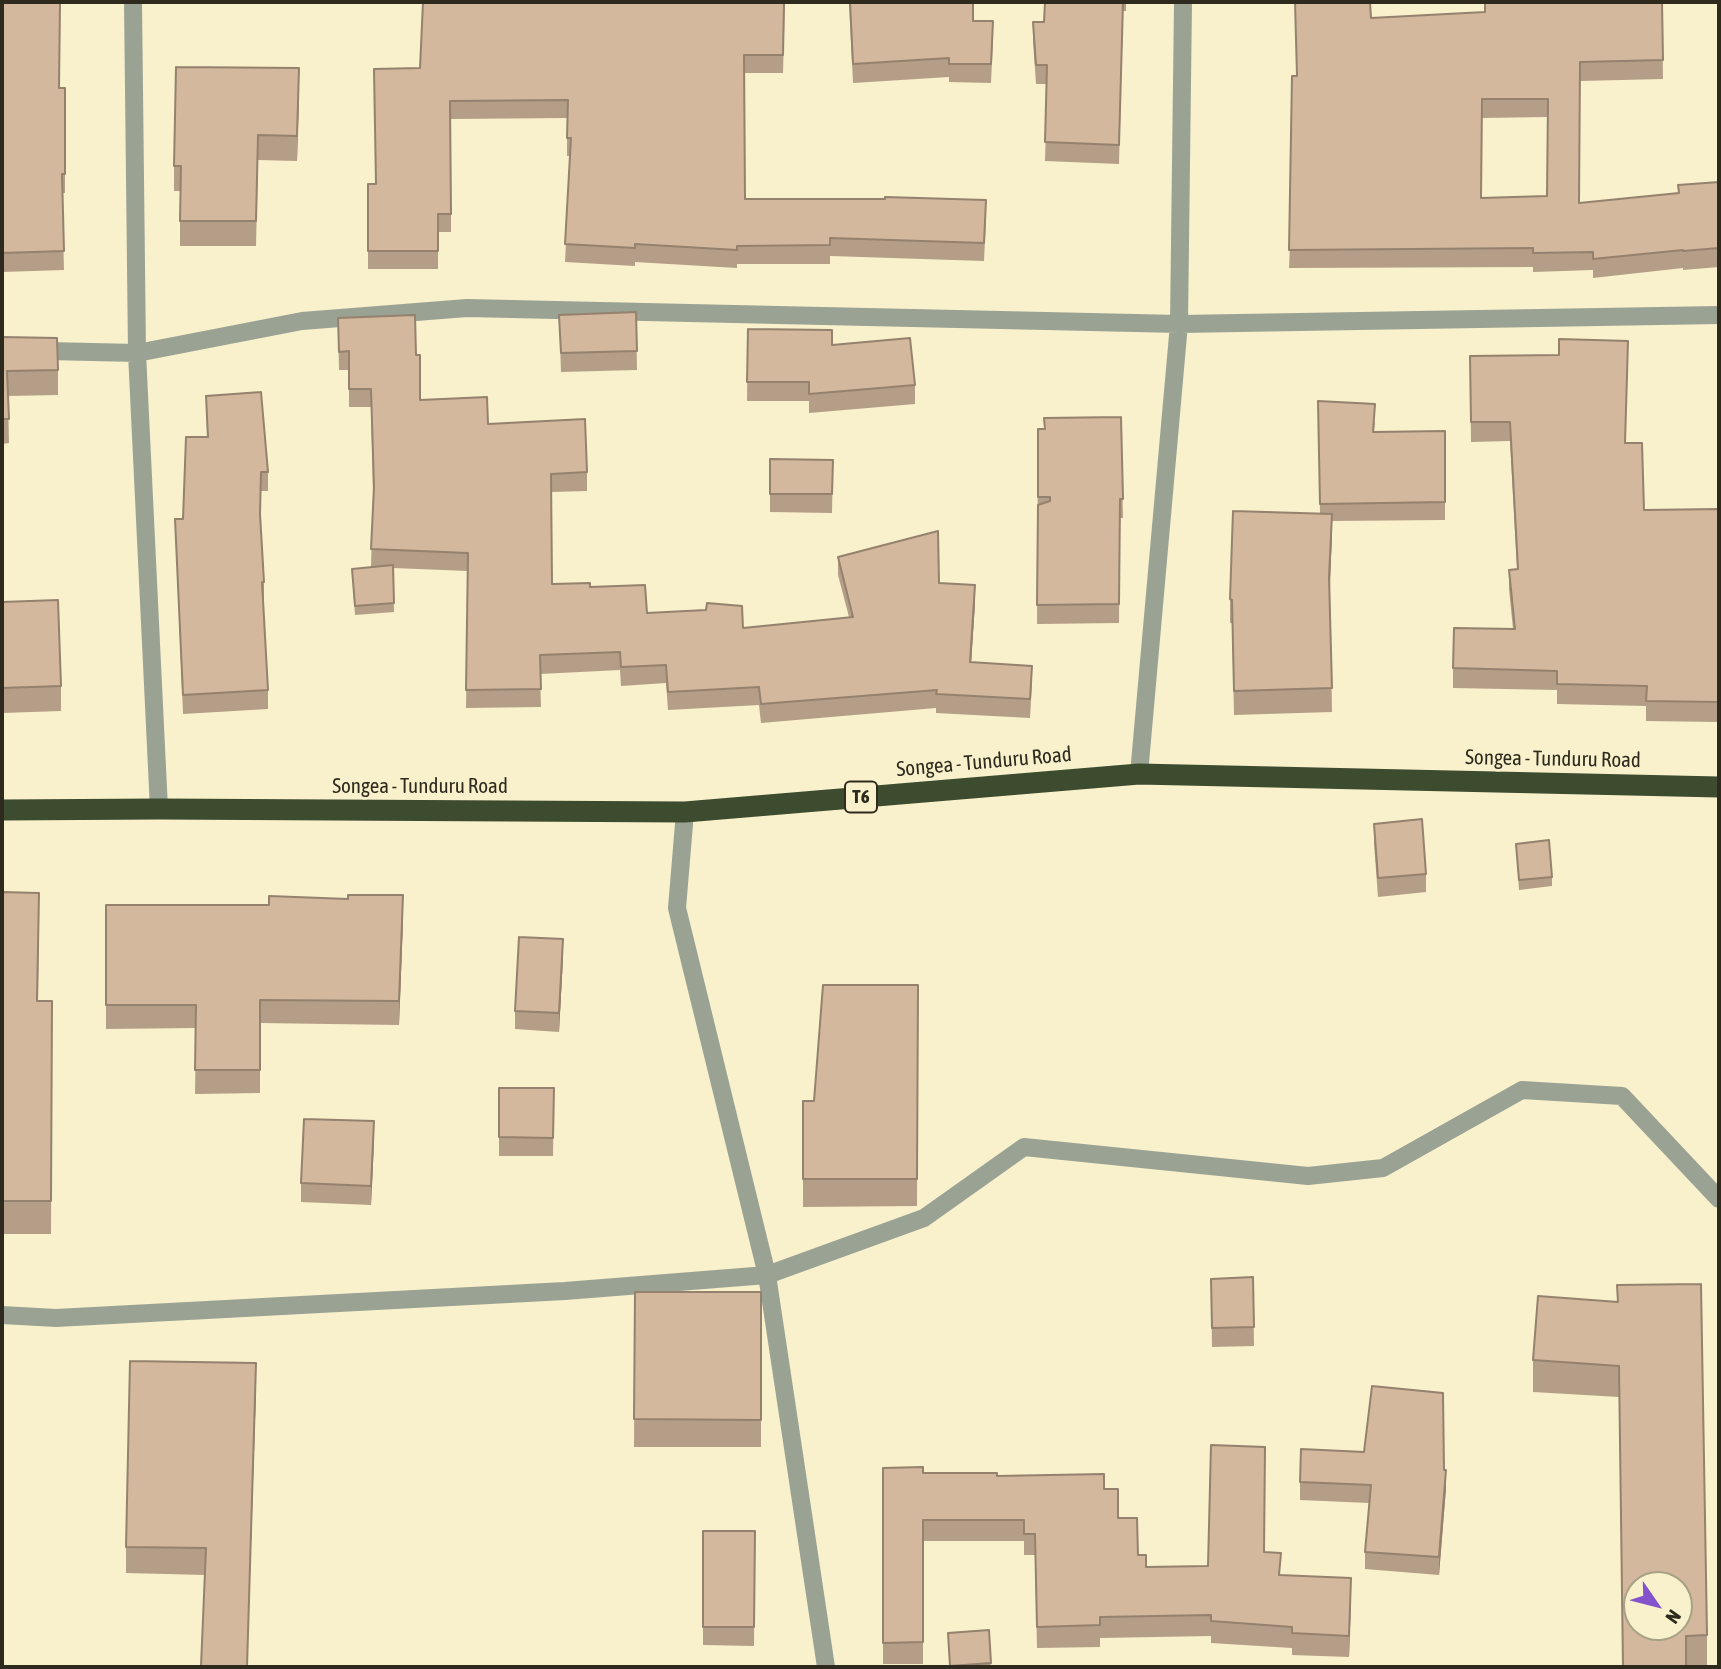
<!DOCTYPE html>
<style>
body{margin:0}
#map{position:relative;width:1721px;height:1669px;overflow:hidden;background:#f8f1cc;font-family:"Asap Condensed",sans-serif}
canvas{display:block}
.frame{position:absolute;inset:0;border:4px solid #2e2b1e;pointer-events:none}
.north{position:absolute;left:1623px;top:1571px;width:70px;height:70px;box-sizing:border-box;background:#f8f1cc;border:2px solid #a7a286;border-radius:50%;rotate:125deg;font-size:19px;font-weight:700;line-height:28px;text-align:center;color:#2e2b1e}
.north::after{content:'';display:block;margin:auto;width:24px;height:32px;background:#8453cb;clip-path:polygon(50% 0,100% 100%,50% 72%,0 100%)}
</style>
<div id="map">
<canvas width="1721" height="1669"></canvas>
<div class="frame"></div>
<div class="north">N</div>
</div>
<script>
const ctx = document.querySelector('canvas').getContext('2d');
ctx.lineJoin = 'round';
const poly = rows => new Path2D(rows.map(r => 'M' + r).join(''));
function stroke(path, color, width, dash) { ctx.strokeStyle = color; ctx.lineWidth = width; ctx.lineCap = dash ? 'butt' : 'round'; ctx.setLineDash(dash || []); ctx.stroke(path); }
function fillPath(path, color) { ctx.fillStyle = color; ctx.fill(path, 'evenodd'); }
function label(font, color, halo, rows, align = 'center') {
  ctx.font = font + ' "Asap Condensed",sans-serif'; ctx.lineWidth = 5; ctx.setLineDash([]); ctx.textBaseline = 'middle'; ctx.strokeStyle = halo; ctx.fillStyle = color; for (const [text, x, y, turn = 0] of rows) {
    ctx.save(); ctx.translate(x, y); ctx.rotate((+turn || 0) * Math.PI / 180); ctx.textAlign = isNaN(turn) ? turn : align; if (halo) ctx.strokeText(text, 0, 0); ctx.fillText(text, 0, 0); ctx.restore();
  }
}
const minor = poly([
 [133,2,137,353,159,809],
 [2,350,137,353,302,321,467,308,1179,324,1719,315],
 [1139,774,1179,324,1183,2],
 [685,812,677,908,767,1275,826,1667],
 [2,1315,56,1318,565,1291,767,1275,924,1218,1024,1147,1308,1176,1383,1168,1522,1090,1622,1096,1719,1199]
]);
const highway = poly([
 [2,810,159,809,685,812,1139,774,1719,787]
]);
const wall = poly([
 [2,2,60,88,65,88,65,193,62,193,64,270,2,272],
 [785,2,783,73,744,73,745,199,986,219,984,261,830,256,830,264,737,264,737,268,635,262,635,266,565,262,570,156,567,156,567,118,451,119,451,232,438,232,438,269,368,269,368,184,376,184,420,68],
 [849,2,973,2,973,21,993,40,991,83,949,82,949,77,853,83],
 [1045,2,1126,2,1126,11,1123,11,1119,164,1045,161,1047,84,1036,84,1033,41,1033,22,1044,22],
 [1662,2,1663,79,1580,81,1579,203,1678,193,1719,182,1719,267,1683,270,1683,268,1593,278,1593,270,1533,272,1533,267,1289,268,1297,76,1371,18],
 [1548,117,1547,196,1481,198,1482,118],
 [299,93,297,161,258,160,256,246,180,246,180,191,174,191,174,166],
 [636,312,637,370,561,372,559,315],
 [338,318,416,355,420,400,488,424,587,472,587,491,551,492,552,584,590,587,647,613,743,628,849,617,838,575,838,557,939,583,975,603,971,662,1032,684,1030,718,936,713,936,708,761,723,759,705,668,710,666,683,621,686,620,670,540,674,541,707,466,708,468,571,393,568,394,612,355,615,352,569,371,567,373,494,371,407,349,407,349,370,339,370],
 [748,329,832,345,915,385,915,404,809,413,809,401,747,401],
 [2,337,58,370,58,395,8,396,9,443,2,444],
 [1470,356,1628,361,1625,443,1644,510,1719,509,1719,722,1646,721,1646,706,1557,704,1557,690,1453,688,1453,668,1513,629,1509,589,1509,570,1517,569,1510,441,1471,442],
 [206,396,268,472,268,491,261,491,260,520,264,582,264,601,263,601,268,690,268,709,183,714,175,519,183,519,207,437],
 [1121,417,1123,518,1120,518,1119,623,1037,624,1038,429],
 [1318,419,1375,422,1374,432,1445,431,1445,520,1332,521,1330,591,1332,712,1234,715,1232,623,1230,623,1230,599,1320,514],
 [833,460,832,513,770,512,770,494],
 [2,602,61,686,61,711,2,713],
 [1374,824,1426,874,1426,892,1378,897,1374,843],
 [1516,844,1552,877,1552,886,1519,890],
 [2,892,39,925,38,1001,52,1001,51,1234,2,1234],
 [106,905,403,919,399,1025,260,1023,260,1093,195,1094,196,1028,106,1029],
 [563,957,559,1032,515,1029,515,1011],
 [918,985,917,1206,803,1207,803,1101,814,1101],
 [499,1088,554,1088,553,1156,499,1156],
 [374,1140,371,1205,301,1202,301,1183],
 [1253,1277,1254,1346,1212,1347,1211,1279],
 [635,1292,761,1292,761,1447,634,1447],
 [1617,1302,1707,1635,1707,1667,1623,1667,1619,1397,1533,1392,1533,1360],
 [256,1390,247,1667,201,1667,205,1575,126,1573,126,1547],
 [883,1468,923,1473,997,1476,1104,1489,1138,1555,1146,1567,1208,1566,1264,1552,1281,1575,1351,1599,1349,1657,1292,1655,1292,1648,1211,1643,1211,1636,1100,1638,1100,1647,1037,1648,1035,1555,1024,1555,1024,1541,923,1541,923,1664,883,1664],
 [1444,1470,1446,1488,1439,1575,1365,1569,1365,1552,1369,1503,1300,1500,1300,1482],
 [703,1531,755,1531,754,1646,703,1645],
 [989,1630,991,1667,950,1667,948,1633]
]);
const shadedWall = poly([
 [299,68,299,93,297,161,297,136],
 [1332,514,1332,538,1329,600,1329,577],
 [975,585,975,603,970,681,970,662],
 [403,895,403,919,399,1025,399,1001],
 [563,939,563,957,559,1032,559,1013],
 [374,1121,374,1140,371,1205,371,1186],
 [256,1363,256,1390,247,1667],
 [1446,1470,1446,1488,1439,1575,1439,1557],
 [1351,1578,1351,1599,1349,1657,1349,1636]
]);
const building = poly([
 [2,2,60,2,59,88,65,88,65,174,62,174,64,251,2,253,2,2],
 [423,2,784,2,783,55,744,55,745,199,885,199,885,197,986,200,984,243,830,238,830,245,737,246,737,250,635,244,635,248,565,244,571,138,567,138,568,100,450,101,451,214,438,214,438,251,368,251,368,184,376,184,374,69,420,68,423,2],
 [850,2,973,2,973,21,993,21,991,64,949,64,949,58,853,64,850,2],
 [1045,2,1123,2,1119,145,1045,142,1047,65,1036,65,1033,22,1044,22,1045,2],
 [1295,2,1370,2,1371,18,1485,12,1485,2,1662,2,1663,60,1580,62,1579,203,1679,193,1678,185,1719,182,1719,248,1683,251,1683,250,1593,259,1593,252,1533,253,1533,248,1289,250,1292,76,1297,76,1295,2],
 [1482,99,1548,99,1547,196,1481,198,1482,99],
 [176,67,299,68,297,136,258,135,256,221,180,221,181,166,174,166,176,67],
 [636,312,637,351,561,353,559,315,636,312],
 [415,315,416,355,420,355,420,400,487,397,488,424,585,419,587,472,551,474,552,584,590,583,590,587,645,585,647,613,706,610,707,603,742,606,743,628,853,617,838,557,938,531,939,583,975,585,970,662,1032,666,1030,699,936,694,937,690,761,704,759,687,668,692,666,665,621,667,620,652,540,655,541,689,466,690,468,553,371,549,374,487,371,389,349,389,349,351,339,352,338,318,415,315],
 [748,329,832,330,832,345,910,338,915,385,809,394,809,382,747,382,748,329],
 [2,337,57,338,58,370,7,371,9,419,2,419,2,337],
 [1559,339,1628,341,1625,443,1642,443,1644,510,1719,509,1719,702,1646,701,1647,686,1557,684,1557,671,1453,668,1454,628,1515,629,1509,570,1518,569,1510,422,1471,422,1470,356,1559,355,1559,339],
 [261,392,268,472,261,472,260,514,264,582,262,582,268,690,183,695,175,519,183,519,186,437,208,437,206,396,261,392],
 [1318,401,1375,404,1373,432,1445,431,1445,502,1320,504,1318,401],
 [1121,417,1123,499,1120,499,1119,604,1037,605,1038,505,1050,501,1050,497,1038,497,1038,429,1045,429,1044,418,1121,417],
 [770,459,833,460,832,494,770,494,770,459],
 [1233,511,1332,514,1329,577,1332,688,1234,691,1232,600,1230,599,1233,511],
 [393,565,394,603,355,606,352,569,393,565],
 [58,600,61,686,2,688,2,602,58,600],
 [1422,819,1426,874,1378,878,1374,824,1422,819],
 [1549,840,1552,877,1519,880,1516,844,1549,840],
 [2,892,39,893,37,1001,52,1001,51,1201,2,1201,2,892],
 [348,895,403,895,399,1001,260,1000,260,1070,195,1070,196,1005,106,1005,106,905,269,905,269,896,348,899,348,895],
 [519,937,563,939,559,1013,515,1011,519,937],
 [823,985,918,985,917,1179,803,1179,803,1101,814,1101,823,985],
 [499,1088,554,1088,553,1138,499,1137,499,1088],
 [304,1119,374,1121,371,1186,301,1183,304,1119],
 [1253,1277,1254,1327,1212,1328,1211,1279,1253,1277],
 [1701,1284,1707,1635,1686,1636,1686,1667,1623,1667,1619,1366,1533,1360,1538,1296,1618,1302,1617,1285,1701,1284],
 [1637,1585,1679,1585,1679,1627,1637,1627,1637,1585],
 [635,1292,761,1292,761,1420,634,1419,635,1292],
 [130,1361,256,1363,247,1667,201,1666,206,1548,126,1547,130,1361],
 [1372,1386,1443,1393,1444,1470,1446,1470,1439,1557,1365,1552,1371,1485,1300,1482,1301,1449,1364,1452,1372,1386],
 [1211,1445,1265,1447,1264,1552,1281,1553,1279,1575,1351,1578,1349,1636,1292,1633,1292,1627,1211,1621,1211,1615,1100,1617,1100,1625,1037,1627,1035,1534,1024,1534,1024,1520,923,1520,923,1642,883,1643,883,1468,923,1467,923,1473,997,1473,997,1476,1104,1474,1104,1489,1118,1489,1118,1518,1137,1518,1138,1555,1146,1555,1146,1567,1208,1566,1211,1445],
 [703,1531,755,1531,754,1627,703,1627,703,1531],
 [989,1630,991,1663,950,1666,948,1633,989,1630]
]);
const shields = [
 [861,797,32]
];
const shieldNames = [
 ["T6",861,797]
];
const streetNames = [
 ["Songea - Tunduru Road",1553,759,1],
 ["Songea - Tunduru Road",984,762,-5],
 ["Songea - Tunduru Road",420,786]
];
stroke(minor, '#9aa294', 18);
stroke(highway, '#3d4b2f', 21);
fillPath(wall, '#b59e87');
fillPath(shadedWall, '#94816e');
fillPath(building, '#d3b89d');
stroke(building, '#94816e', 2);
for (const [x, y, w] of shields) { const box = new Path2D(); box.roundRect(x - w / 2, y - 15.5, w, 31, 5); ctx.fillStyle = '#f8f1cc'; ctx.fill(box); stroke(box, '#2e2b1e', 2); }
label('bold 19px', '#2e2b1e', null, shieldNames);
label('21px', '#2e2b1e', '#f8f1cc', streetNames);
</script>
